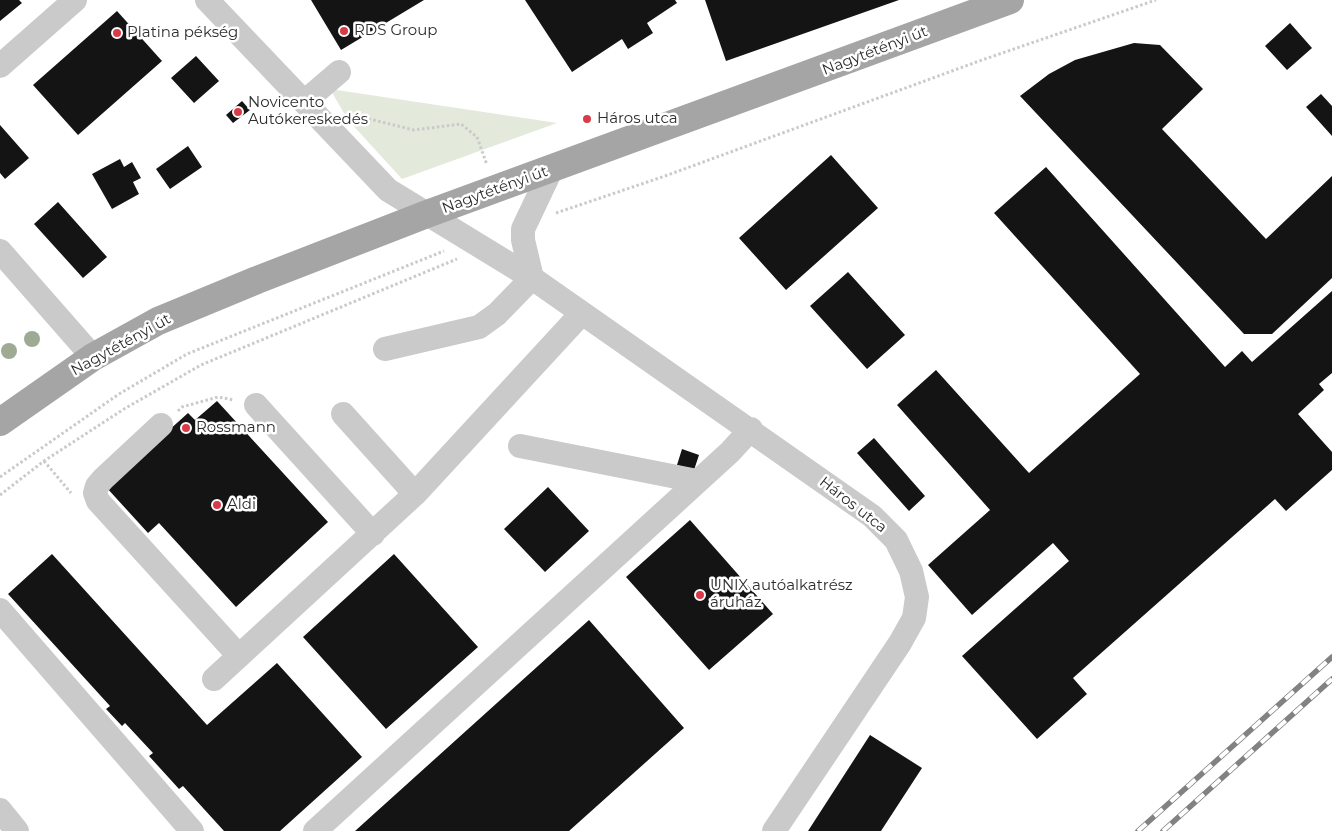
<!DOCTYPE html>
<meta charset="utf-8">
<style>
body{margin:0}
canvas{display:block;background:#fff}
</style>
<canvas width="1332" height="831"></canvas>
<script>
const ctx = document.querySelector('canvas').getContext('2d');
ctx.lineJoin = 'round';
function fillPath(path, color) { ctx.fillStyle = color; ctx.fill(path, 'evenodd'); }
const poly = rows => new Path2D(rows.map(r => 'M' + r).join(''));
function stroke(path, color, width, dash) { ctx.strokeStyle = color; ctx.lineWidth = width; ctx.lineCap = dash ? 'butt' : 'round'; ctx.setLineDash(dash || []); ctx.stroke(path); }
function label(font, color, halo, rows, align = 'center') {
  ctx.font = font + ' Montserrat,sans-serif'; ctx.lineWidth = 5; ctx.setLineDash([]); ctx.textBaseline = 'middle'; ctx.strokeStyle = halo; ctx.fillStyle = color; for (const [text, x, y, turn = 0] of rows) {
    ctx.save(); ctx.translate(x, y); ctx.rotate((+turn || 0) * Math.PI / 180); ctx.textAlign = isNaN(turn) ? turn : align; if (halo) ctx.strokeText(text, 0, 0); ctx.fillText(text, 0, 0); ctx.restore();
  }
}
const green = poly([
 [330,89,557,123,402,179,348,120]
]);
const building = poly([
 [0,0,19,0,22,3,0,21],
 [311,0,424,0,341,50],
 [525,0,675,0,677,3,647,23,653,33,628,49,622,39,572,72],
 [705,0,899,0,726,61],
 [117,11,162,61,78,135,33,85],
 [1290,23,1312,48,1287,70,1265,46],
 [1134,43,1160,45,1203,89,1162,129,1266,239,1332,176,1332,278,1272,334,1244,334,1020,96,1049,74,1075,60],
 [196,56,219,81,194,103,171,78],
 [1321,94,1332,106,1332,136,1306,107],
 [242,101,250,110,233,123,226,115],
 [0,125,29,158,5,179,0,173],
 [188,146,202,167,170,189,156,169],
 [831,155,878,208,786,290,739,238],
 [120,159,124,167,132,162,141,178,133,182,139,194,112,209,92,174],
 [1046,167,1225,367,1242,351,1252,362,1332,291,1332,373,1319,384,1324,390,1298,414,1332,452,1332,470,1286,511,1275,499,1073,678,1087,694,1037,739,962,656,1069,561,1053,543,972,615,928,565,990,510,897,405,936,370,1029,473,1140,374,994,213],
 [58,202,107,257,83,278,34,224],
 [848,272,905,335,867,369,810,306],
 [217,401,328,522,236,607,159,523,148,533,106,487,188,413,195,420],
 [874,438,925,496,909,511,857,453],
 [682,449,699,455,694,470,677,465],
 [548,487,589,531,545,572,504,529],
 [690,520,773,614,709,670,626,577],
 [52,554,207,725,277,663,362,757,280,831,224,831,183,786,179,789,149,756,153,753,125,723,122,726,106,709,110,706,8,594],
 [394,554,478,647,386,729,303,637],
 [589,620,684,728,569,831,355,831],
 [870,735,922,768,881,831,808,831]
]);
const path = poly([
 [349,114,414,130,461,124,477,137,487,165],
 [556,213,665,176,982,60,1156,0],
 [178,411,182,407,218,397,234,400],
 [44,461,71,493],
 [0,477,119,394,187,354,444,251],
 [0,495,44,461,124,409,201,365,457,259]
]);
const minor = poly([
 [207,0,388,190,532,278,872,516,896,540,911,571,917,597,914,618,900,643,774,831],
 [0,66,75,0],
 [304,102,339,72],
 [0,251,93,357],
 [532,278,523,240,523,229,551,170],
 [385,349,479,327,497,314,532,278],
 [256,405,373,534],
 [343,414,415,494],
 [161,425,103,479,97,486,95,493,98,501,239,656],
 [520,446,697,481],
 [0,610,192,831],
 [214,679,415,494,582,313],
 [0,810,17,831],
 [315,831,730,452,751,429]
]);
const major = poly([
 [0,422,93,357,158,321,257,280,427,214,1010,0]
]);
const rail = poly([
 [1138,831,1332,657],
 [1163,831,1332,679]
]);
const trees = [
 [32,339],
 [9,351]
];
const markers = [
 [344,31,5,"#d83a47"],
 [117,33,5,"#d83a47"],
 [238,112,5,"#d83a47"],
 [587,119,5,"#d83a47"],
 [186,428,5,"#d83a47"],
 [217,505,5,"#d83a47"],
 [700,595,5,"#d83a47"]
];
const poiNames = [
 ["RDS Group",354,31],
 ["Platina pékség",127,33],
 ["Novicento",248,103],
 ["Autókereskedés",248,120],
 ["Háros utca",597,119],
 ["Rossmann",196,428],
 ["Aldi",227,505],
 ["UNIX autóalkatrész",710,586],
 ["áruház",710,603]
];
const streetNames = [
 ["Nagytétényi út",875,51,-21],
 ["Nagytétényi út",495,190,-20],
 ["Nagytétényi út",121,345,-29],
 ["Háros utca",853,505,38]
];
fillPath(green, '#e3e9db');
fillPath(building, '#141414');
stroke(path, '#cacaca', 3, [2.5, 2.5]);
stroke(minor, '#cacaca', 24);
stroke(major, '#a5a5a5', 28);
stroke(rail, '#828282', 5.5);
stroke(rail, '#fff', 4, [11]);
ctx.fillStyle = '#9faa95';
for (const [x, y] of trees) { ctx.beginPath(); ctx.arc(x, y, 8, 0, 2 * Math.PI); ctx.fill(); }
for (const [x, y, r, color] of markers) { const dot = new Path2D(); dot.arc(x, y, r, 0, 2 * Math.PI); ctx.fillStyle = color; ctx.fill(dot); stroke(dot, '#fff', 2); }
label('15px', '#2d2d2d', '#fff', poiNames, 'left');
label('15px', '#2d2d2d', '#fff', streetNames);
</script>
